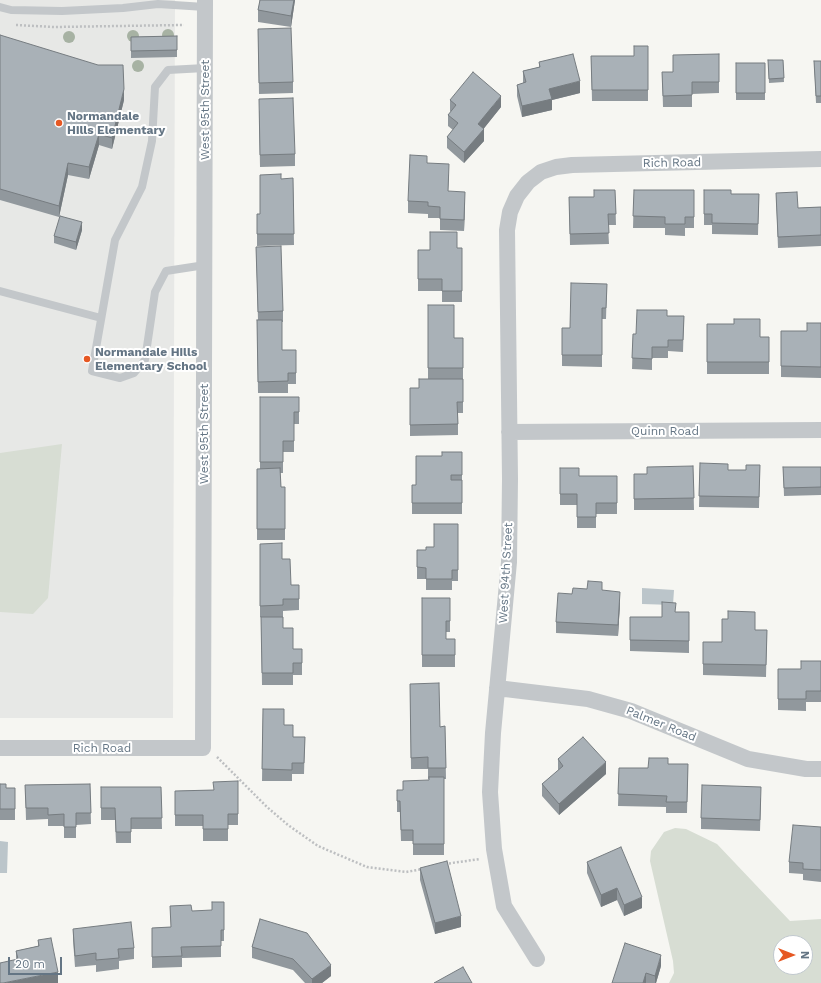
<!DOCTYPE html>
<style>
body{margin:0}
#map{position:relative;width:821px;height:983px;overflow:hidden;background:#f6f6f2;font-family:"Work Sans",sans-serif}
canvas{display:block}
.north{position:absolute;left:773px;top:935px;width:40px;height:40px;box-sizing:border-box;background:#fff;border:1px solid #c1c8ce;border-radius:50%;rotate:90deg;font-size:11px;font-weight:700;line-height:16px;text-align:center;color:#647584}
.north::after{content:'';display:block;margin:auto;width:14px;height:18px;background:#e65823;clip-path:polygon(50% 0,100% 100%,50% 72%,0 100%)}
.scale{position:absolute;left:8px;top:957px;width:54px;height:18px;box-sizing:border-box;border:2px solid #647584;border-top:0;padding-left:5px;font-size:12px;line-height:14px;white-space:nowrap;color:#647584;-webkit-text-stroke:3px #fff;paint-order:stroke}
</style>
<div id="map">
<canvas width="821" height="983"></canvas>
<div class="north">N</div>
<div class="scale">20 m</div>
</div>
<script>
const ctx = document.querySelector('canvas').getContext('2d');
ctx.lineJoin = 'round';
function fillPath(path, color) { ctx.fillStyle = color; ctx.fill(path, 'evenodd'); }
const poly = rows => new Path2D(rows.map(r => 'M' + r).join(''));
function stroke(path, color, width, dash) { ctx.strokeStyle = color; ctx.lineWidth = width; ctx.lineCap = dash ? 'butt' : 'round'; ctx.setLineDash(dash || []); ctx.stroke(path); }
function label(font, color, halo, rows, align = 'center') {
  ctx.font = font + ' "Work Sans",sans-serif'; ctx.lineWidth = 4; ctx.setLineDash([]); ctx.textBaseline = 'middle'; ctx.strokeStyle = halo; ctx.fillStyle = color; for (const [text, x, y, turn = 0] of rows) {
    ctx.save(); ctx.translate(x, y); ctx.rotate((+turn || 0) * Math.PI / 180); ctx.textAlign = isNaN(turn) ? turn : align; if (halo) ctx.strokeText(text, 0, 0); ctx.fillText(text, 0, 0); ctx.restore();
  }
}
const built = poly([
 [0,0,175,0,173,718,0,718]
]);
const green = poly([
 [62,444,48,598,33,614,0,612,0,453],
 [675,828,686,829,717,844,790,921,821,919,821,983,669,983,674,973,673,961,650,861,651,851,664,832],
 [781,943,805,943,805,967,781,967]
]);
const water = poly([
 [642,588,674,590,673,605,642,604],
 [0,841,8,842,7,873,0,873]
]);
const path = poly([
 [16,25,54,27,184,25],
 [217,757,267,807,288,825,318,846,367,867,406,872,423,869],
 [445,864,480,859]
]);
const lane = poly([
 [0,7,11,10,62,11,123,8,158,4,205,7],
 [205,265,166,271,155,292,145,360,134,373,120,378,92,371,115,240,142,187,152,141,155,87,168,70,205,68],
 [0,291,101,318]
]);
const street = poly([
 [509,432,821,430],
 [497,688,588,699,631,711,748,759,806,769,821,769],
 [0,748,203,748,205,0],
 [537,959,504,906,494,849,490,792,493,733,509,562,510,479,507,230,510,212,517,196,528,182,541,172,556,167,572,165,821,159]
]);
const trees = [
 [168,35],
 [133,36],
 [69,37],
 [138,66]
];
const wall = poly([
 [260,0,295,0,291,27,258,22,258,10],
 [258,29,293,82,293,93,259,94],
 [0,35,124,100,112,149,99,145,89,179,68,175,59,217,0,200],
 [177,36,177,57,131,58,131,37],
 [648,46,648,101,592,101,591,56,634,56],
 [719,54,719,93,692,94,692,107,663,107,662,72,673,72],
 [768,60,783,60,784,82,769,83],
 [814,61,821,61,821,103,816,103],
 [539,62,580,93,552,100,552,110,522,117,517,96,517,85,523,83,523,71,539,67],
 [736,63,765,63,765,100,736,100],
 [450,100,501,107,483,129,484,141,464,163,447,148,447,137,453,130,448,126,448,115,451,112,450,111],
 [259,110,295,154,295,166,260,167],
 [427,163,449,175,448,191,465,203,464,231,440,230,440,218,428,218,428,214,408,213,408,201],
 [293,178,294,245,257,246,257,214,260,214],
 [615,190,616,225,608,225,609,244,570,245,569,197,594,197],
 [634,190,694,190,694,228,685,228,685,236,665,235,665,228,633,228],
 [704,190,731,194,759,194,758,235,712,234,712,225,704,225],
 [776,193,798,208,821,207,821,246,778,248],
 [82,230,76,250,54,243,54,236],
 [256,247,283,311,283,322,282,322,282,350,296,350,296,384,288,384,288,393,258,393,257,320,258,320],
 [457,248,462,248,462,302,442,302,442,291,418,291,418,250,430,250],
 [607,284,606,319,602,319,602,367,562,366,562,328,570,328],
 [428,305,454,338,463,338,463,413,458,413,458,435,410,436,410,388,419,388,428,379],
 [667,316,684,316,683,352,668,351,668,358,652,358,652,370,632,369,633,334,636,334],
 [821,323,821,378,781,377,781,331,807,331],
 [707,324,760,337,769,337,769,374,707,374],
 [260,397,299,397,299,424,294,424,294,452,283,452,283,473,280,473,281,487,285,487,285,540,257,540,257,469,260,469],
 [462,452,462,514,412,514,412,485,416,485,442,456],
 [700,463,728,470,746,470,760,465,759,508,699,507],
 [693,466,694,510,634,510,634,474,647,474],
 [783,467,821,467,821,495,784,496],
 [560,468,579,476,617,476,617,514,596,514,596,528,577,528,577,505,560,505],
 [458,524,458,581,452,581,452,590,426,590,426,579,417,579,417,550,426,550,434,547],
 [260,544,282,559,291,585,299,585,299,610,283,611,283,617,260,617],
 [602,591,620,603,618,636,556,633,556,622,572,594],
 [422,598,450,598,450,632,446,632,446,639,455,639,455,667,422,667],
 [676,612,689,612,689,653,630,651,630,617,662,617],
 [261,617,283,628,293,649,302,649,302,675,293,675,293,685,262,685],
 [755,630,767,630,766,677,703,675,703,664,722,642],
 [821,661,821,702,806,702,806,711,778,710,778,669,801,669],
 [410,684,440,727,445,726,446,779,444,779,444,855,413,855,413,841,401,841,400,812,397,812,397,790,403,790,429,780,429,779,428,779,428,769,411,769],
 [263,709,284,725,293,737,305,737,304,774,292,774,292,781,262,781],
 [558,759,606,774,559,815,542,796,542,784,558,771],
 [668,764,688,764,687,813,666,813,666,807,618,806,619,768,648,768],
 [238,781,238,825,228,825,228,841,203,841,203,826,175,826,175,791,213,790],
 [0,784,6,788,15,788,15,820,0,820],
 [90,784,91,824,76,825,76,838,64,838,64,826,48,826,48,819,26,820,25,785],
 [101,787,161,787,162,829,131,829,131,843,116,843,115,820,101,820],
 [761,798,760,831,701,829,701,818],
 [821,827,821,882,803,880,803,874,789,873,789,862],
 [587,862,642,908,624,916,617,900,601,907,587,873],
 [420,868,461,927,435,934,420,880],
 [170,906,192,911,224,930,224,941,221,941,221,957,182,958,182,967,152,968,152,928,171,927],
 [260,919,331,976,322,983,305,983,293,970,252,958,252,947],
 [73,929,134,948,134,959,119,961,119,969,96,972,96,965,75,967,73,940],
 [38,940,58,983,16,959,16,951,38,946],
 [661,966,656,983,612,983]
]);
const shadedWall = poly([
 [294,0,295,0,291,27,291,16],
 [580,81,580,93,552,100,552,110,522,117,522,106,549,89],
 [124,89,124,100,112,149,112,138],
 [501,96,501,107,478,136,478,124],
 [484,129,484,141,464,163,464,152],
 [99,134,99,145,89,179,89,167],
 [68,163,68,175,59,217,59,206],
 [465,192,465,203,464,231,464,220],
 [82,222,82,230,76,250,76,242],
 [620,592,620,603,618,636,618,625],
 [606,762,606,774,559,815,559,804],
 [617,888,617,900,601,907,601,895],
 [642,897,642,908,624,916,624,905],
 [461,916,461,927,435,934,435,923],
 [661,955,661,966,656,983,655,983,655,976],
 [331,965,331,976,322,983,312,983,312,979],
 [58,972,58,983,3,983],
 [646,973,646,983,643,983]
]);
const building = poly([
 [260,0,294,0,291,16,258,10,260,0],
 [291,28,293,82,259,83,258,29,291,28],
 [0,35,98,65,123,65,124,89,112,138,99,134,89,167,68,163,59,206,0,189,0,35],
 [177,36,177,50,131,51,131,37,177,36],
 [634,46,648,46,648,90,592,90,591,56,634,56,634,46],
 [573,54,580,81,549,89,552,99,522,106,517,85,526,82,523,71,540,67,539,62,573,54],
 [719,54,719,82,692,82,692,95,663,96,662,72,673,72,673,55,719,54],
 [768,60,783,60,784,78,769,79,768,60],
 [814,61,821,61,821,96,816,96,814,61],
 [736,63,765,63,765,93,736,93,736,63],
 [473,72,501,96,478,124,484,129,464,152,447,137,458,123,448,115,456,105,450,100,473,72],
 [293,98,295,154,260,155,259,99,293,98],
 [410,155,427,156,427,163,449,164,448,191,465,192,464,220,440,219,440,207,428,206,428,202,408,201,410,155],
 [281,174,281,179,293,178,294,234,257,234,257,214,260,214,260,175,281,174],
 [594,190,615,190,616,214,608,214,609,233,570,234,569,197,594,197,594,190],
 [634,190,694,190,694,217,685,217,685,224,665,224,665,217,633,216,634,190],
 [704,190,731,190,731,194,759,194,758,224,712,223,712,214,704,214,704,190],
 [797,192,798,208,821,207,821,235,778,237,776,193,797,192],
 [60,216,82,222,76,242,54,236,60,216],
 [430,232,457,232,457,248,462,248,462,291,442,291,442,279,418,279,418,250,430,250,430,232],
 [281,246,283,311,258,312,256,247,281,246],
 [571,283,607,284,606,308,602,308,602,355,562,355,562,328,570,328,571,283],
 [428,305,454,305,454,338,463,338,463,368,428,368,428,305],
 [637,310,667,310,667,316,684,316,683,340,668,340,668,347,652,347,652,359,632,358,633,334,636,334,637,310],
 [734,319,760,319,760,337,769,337,769,362,707,362,707,324,734,324,734,319],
 [257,320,282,320,282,350,296,350,296,373,288,373,288,381,258,382,257,320],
 [807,323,821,323,821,367,781,366,781,331,807,331,807,323],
 [419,379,463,379,463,402,457,402,458,424,410,425,410,388,419,388,419,379],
 [260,397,299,397,299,412,294,412,294,441,283,441,283,462,260,462,260,397],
 [442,452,462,452,462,475,451,475,451,480,462,480,462,503,412,503,412,485,416,485,416,456,442,456,442,452],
 [700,463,728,464,728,470,746,470,746,465,760,465,759,497,699,496,700,463],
 [693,466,694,498,634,499,634,474,647,474,647,467,693,466],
 [783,467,821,467,821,487,784,488,783,467],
 [280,468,281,487,285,487,285,529,257,529,257,469,280,468],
 [560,468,579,468,579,476,617,476,617,503,596,503,596,517,577,517,577,494,560,494,560,468],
 [434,524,458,524,458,570,452,570,452,579,426,579,426,568,417,567,417,550,426,550,426,547,434,547,434,524],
 [282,543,282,559,290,559,291,585,299,585,299,599,283,599,283,605,260,606,260,544,282,543],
 [588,581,602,582,602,590,620,592,618,625,556,622,558,593,572,594,573,588,587,589,588,581],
 [422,598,450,598,450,621,446,621,446,639,455,639,455,655,422,655,422,598],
 [662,602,676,603,675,612,689,612,689,641,630,640,630,617,662,617,662,602],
 [728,611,755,612,755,630,767,630,766,665,703,664,703,642,722,642,722,619,728,619,728,611],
 [261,617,283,617,283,628,293,628,293,649,302,649,302,663,293,663,293,673,262,673,261,617],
 [801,661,821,661,821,691,806,691,806,699,778,699,778,669,801,669,801,661],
 [439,683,440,727,445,726,446,768,428,768,428,757,411,758,410,684,439,683],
 [263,709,284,709,284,725,293,725,293,737,305,737,304,763,292,763,292,770,262,769,263,709],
 [583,737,606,762,559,804,542,784,563,766,558,759,583,737],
 [649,758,668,758,668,764,688,764,687,802,666,802,667,796,618,794,619,768,648,768,649,758],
 [429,777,444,777,444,844,413,844,413,830,401,830,400,801,397,801,397,790,403,790,403,781,429,780,429,777],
 [238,781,238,814,228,814,228,829,203,829,203,815,175,815,175,791,214,790,213,782,238,781],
 [0,784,6,784,6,788,15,788,15,809,0,809,0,784],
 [90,784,91,813,76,813,76,827,64,827,64,814,48,815,48,808,26,808,25,785,90,784],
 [702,785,761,787,760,820,701,818,702,785],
 [101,787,161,787,162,818,131,818,131,832,116,832,115,808,101,808,101,787],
 [793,825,821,827,821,870,803,869,803,863,789,862,793,825],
 [621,847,642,897,624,905,617,888,601,895,587,862,621,847],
 [447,861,461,916,435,923,420,868,447,861],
 [212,902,224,902,224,930,221,930,221,946,181,947,182,956,152,957,152,928,171,927,170,906,191,905,192,911,212,910,212,902],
 [260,919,307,933,331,965,312,979,293,959,252,947,260,919],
 [131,922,134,948,118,949,119,958,96,960,96,953,75,956,73,929,131,922],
 [51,938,58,972,3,983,0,983,0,963,18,959,16,951,39,946,38,940,51,938],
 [625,943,661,955,655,976,646,973,643,983,612,983,625,943],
 [463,967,472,983,434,983,463,967]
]);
const markers = [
 [59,123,4,"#e65823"],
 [87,359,4,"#e65823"]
];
const streetNames = [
 ["West 95th Street",205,110,-90],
 ["Rich Road",672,163,-1],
 ["Quinn Road",665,431],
 ["West 95th Street",204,434,-90],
 ["West 94th Street",506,573,-87],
 ["Palmer Road",661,724,22],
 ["Rich Road",102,748]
];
const poiNames = [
 ["Normandale",67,116],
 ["Hills Elementary",67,130],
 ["Normandale Hills",95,352],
 ["Elementary School",95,366]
];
fillPath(built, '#e7e8e6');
fillPath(green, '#d7ddd3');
fillPath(water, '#bbc5ca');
stroke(path, '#bdbfc1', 2.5, [2, 2]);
stroke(lane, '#c3c7ca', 8);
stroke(street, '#c3c7ca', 16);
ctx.fillStyle = '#a7b2a3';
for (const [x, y] of trees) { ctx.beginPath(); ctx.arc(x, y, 6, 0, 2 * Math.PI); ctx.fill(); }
fillPath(wall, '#91989d');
fillPath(shadedWall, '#767c80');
fillPath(building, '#a9b1b7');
stroke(building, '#767c80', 1);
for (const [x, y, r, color] of markers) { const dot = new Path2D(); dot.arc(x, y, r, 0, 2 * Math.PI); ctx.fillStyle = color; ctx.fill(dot); stroke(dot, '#fff', 1.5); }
label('12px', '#647584', '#fff', streetNames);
label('bold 12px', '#647584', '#fff', poiNames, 'left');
</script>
